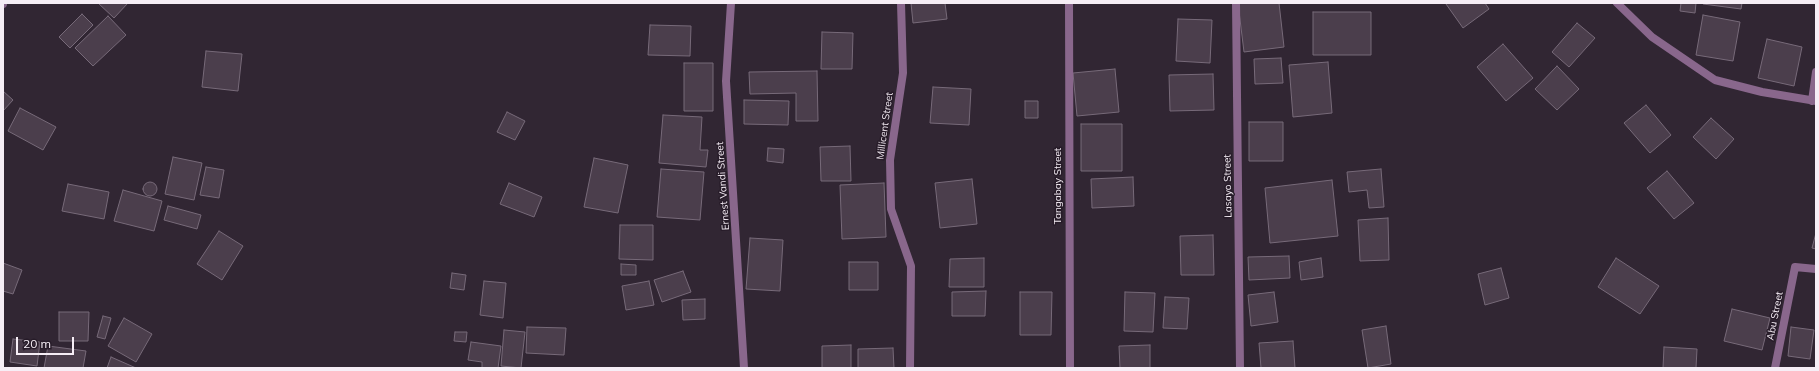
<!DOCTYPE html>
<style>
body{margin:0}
#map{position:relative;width:1819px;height:371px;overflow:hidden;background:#312633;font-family:Mulish,sans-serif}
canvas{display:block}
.frame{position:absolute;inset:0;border:4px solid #f6eef6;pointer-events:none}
.scale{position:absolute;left:16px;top:337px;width:58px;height:18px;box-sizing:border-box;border:2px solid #f6eef6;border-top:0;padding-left:5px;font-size:12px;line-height:14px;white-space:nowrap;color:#f6eef6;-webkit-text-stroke:3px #271c29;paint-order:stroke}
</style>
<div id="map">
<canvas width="1819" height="371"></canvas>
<div class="frame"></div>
<div class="scale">20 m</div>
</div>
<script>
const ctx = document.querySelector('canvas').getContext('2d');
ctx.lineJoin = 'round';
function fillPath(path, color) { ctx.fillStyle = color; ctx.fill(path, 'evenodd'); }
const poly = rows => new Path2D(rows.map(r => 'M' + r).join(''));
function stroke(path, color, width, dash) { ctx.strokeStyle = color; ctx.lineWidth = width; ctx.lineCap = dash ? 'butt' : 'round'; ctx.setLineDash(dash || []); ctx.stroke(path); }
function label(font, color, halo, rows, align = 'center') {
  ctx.font = font + ' Mulish,sans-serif'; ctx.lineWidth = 3; ctx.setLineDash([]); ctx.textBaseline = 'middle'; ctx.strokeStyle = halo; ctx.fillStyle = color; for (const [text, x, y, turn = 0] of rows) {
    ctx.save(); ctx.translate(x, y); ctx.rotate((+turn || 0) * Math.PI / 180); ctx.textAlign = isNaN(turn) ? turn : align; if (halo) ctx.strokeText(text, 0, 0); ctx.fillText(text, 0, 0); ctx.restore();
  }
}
const building = poly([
 [98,3,128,3,114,18,98,3],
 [911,3,945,3,947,19,913,23,911,3],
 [1238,3,1279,3,1284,47,1244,52,1238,3],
 [1447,3,1485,3,1489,9,1463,28,1446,4,1447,3],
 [1681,3,1696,3,1695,13,1680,11,1681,3],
 [1703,3,1742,3,1741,9,1703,4,1703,3],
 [1313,12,1371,12,1371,55,1313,55,1313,12],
 [82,14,93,25,70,48,59,37,82,14],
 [1703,15,1740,22,1733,61,1696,55,1703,15],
 [108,16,126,35,93,66,75,48,108,16],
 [1178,19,1212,20,1210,63,1176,61,1178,19],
 [1577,23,1595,38,1569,67,1552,52,1577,23],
 [650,25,691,26,690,56,648,55,650,25],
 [822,32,853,33,852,69,821,69,822,32],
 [1767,39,1802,47,1794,86,1758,78,1767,39],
 [1503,44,1533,78,1506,101,1477,67,1503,44],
 [206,51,242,54,238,91,202,87,206,51],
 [1281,58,1283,83,1255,84,1254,59,1281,58],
 [1328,62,1332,113,1293,117,1289,65,1328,62],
 [684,63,713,63,713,111,684,111,684,63],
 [1557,66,1579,89,1557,110,1535,89,1557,66],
 [1115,69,1119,112,1077,116,1073,73,1115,69],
 [817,71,818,121,796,121,796,93,750,94,749,72,817,71],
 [1213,74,1214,110,1170,111,1169,75,1213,74],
 [933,87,971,89,969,125,930,123,933,87],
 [3,91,13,100,3,111,3,91],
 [744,100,789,101,788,125,744,124,744,100],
 [1025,101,1038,101,1038,118,1025,118,1025,101],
 [1646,105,1671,135,1650,153,1624,123,1646,105],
 [20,108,56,127,43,150,8,131,20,108],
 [507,112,525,121,515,140,497,132,507,112],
 [663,115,702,117,700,150,708,150,706,167,659,163,663,115],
 [1711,118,1734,139,1716,159,1693,137,1711,118],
 [1249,122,1283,122,1283,161,1249,161,1249,122],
 [1081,124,1122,124,1122,171,1081,171,1081,124],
 [850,146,851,181,821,181,820,147,850,146],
 [768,148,784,149,783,163,767,161,768,148],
 [173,157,202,163,194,200,165,194,173,157],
 [594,158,628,165,618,213,584,207,594,158],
 [206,167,224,170,219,198,200,195,206,167],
 [661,169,704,172,700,220,657,217,661,169],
 [1381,169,1384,207,1369,208,1367,190,1349,192,1347,172,1381,169],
 [1667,171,1694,203,1674,219,1647,188,1667,171],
 [1133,177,1134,206,1092,208,1091,179,1133,177],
 [972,179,977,224,940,228,935,183,972,179],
 [1332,180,1338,236,1270,243,1265,188,1332,180],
 '143 189a7 7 0 1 1 14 0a7 7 0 1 1-14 0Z',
 [509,183,542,197,534,217,500,204,509,183],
 [884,183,886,237,842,239,840,185,884,183],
 [68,184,109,192,104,219,62,211,68,184],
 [123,190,162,201,154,231,114,221,123,190],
 [168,206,201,215,197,229,164,220,168,206],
 [1388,218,1389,260,1360,261,1358,220,1388,218],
 [620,225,653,225,653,260,619,259,620,225],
 [219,231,243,246,222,280,197,264,219,231],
 [1816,233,1816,249,1812,248,1816,233],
 [1213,235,1214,275,1181,275,1180,236,1213,235],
 [750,238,783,240,780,291,746,289,750,238],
 [1289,256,1290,278,1249,280,1248,257,1289,256],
 [984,258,984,287,949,287,950,259,984,258],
 [1321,258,1323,277,1301,280,1299,262,1321,258],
 [1616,258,1659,286,1640,314,1598,287,1616,258],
 [849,262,878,262,878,290,849,290,849,262],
 [3,263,22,270,13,294,3,291,3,263],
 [621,264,636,265,636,275,621,275,621,264],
 [1501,268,1509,298,1485,305,1478,274,1501,268],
 [683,271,691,292,662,302,654,280,683,271],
 [452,273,466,275,464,290,450,288,452,273],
 [484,281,506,283,503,318,480,315,484,281],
 [649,281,654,305,626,310,622,286,649,281],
 [986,291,985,316,952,316,952,292,986,291],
 [1020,292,1052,292,1051,335,1020,335,1020,292],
 [1125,292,1155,293,1153,332,1124,331,1125,292],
 [1274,292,1278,322,1251,326,1248,295,1274,292],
 [1165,297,1189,298,1187,329,1163,328,1165,297],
 [705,299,705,319,683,320,682,300,705,299],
 [1732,309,1770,318,1762,350,1724,341,1732,309],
 [59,312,89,312,88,341,59,341,59,312],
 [103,316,111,318,105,339,97,337,103,316],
 [124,318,152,334,136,362,108,346,124,318],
 [1386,326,1391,364,1368,368,1362,330,1386,326],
 [527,327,566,328,564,355,526,353,527,327],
 [1791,327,1814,330,1810,359,1788,356,1791,327],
 [504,330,525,332,521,368,501,366,504,330],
 [455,332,467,332,466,342,454,341,455,332],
 [13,339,40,342,37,366,10,362,13,339],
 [1293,341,1295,368,1261,368,1259,343,1293,341],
 [471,342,501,346,498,368,482,368,482,362,468,360,471,342],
 [851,345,851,368,822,368,822,346,851,345],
 [1150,345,1150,368,1120,368,1119,346,1150,345],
 [48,346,86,351,83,368,44,368,48,346],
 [1664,347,1697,349,1696,368,1663,368,1664,347],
 [893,348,894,368,858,368,858,349,893,348],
 [111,357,136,368,107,368,111,357]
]);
const minor = poly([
 [731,3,726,81,744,368],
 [901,3,903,73,890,160,891,209,911,266,910,368],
 [1069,3,1070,368],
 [1236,3,1240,368],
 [1617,3,1652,37,1715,80,1762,92,1816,101],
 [3,4,3,3],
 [1812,101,1816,72],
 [1775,368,1795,267,1816,269]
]);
const streetNames = [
 ["Millicent Street",885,126,-82],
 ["Ernest Vandi Street",723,186,-94],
 ["Tangabay Street",1058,186,-90],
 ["Lasayo Street",1228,186,-91],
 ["Abu Street",1775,316,-79]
];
fillPath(building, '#4b3e4c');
stroke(building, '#776a79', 1);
stroke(minor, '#89678c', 8);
label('10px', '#f6eef6', '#271c29', streetNames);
</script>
